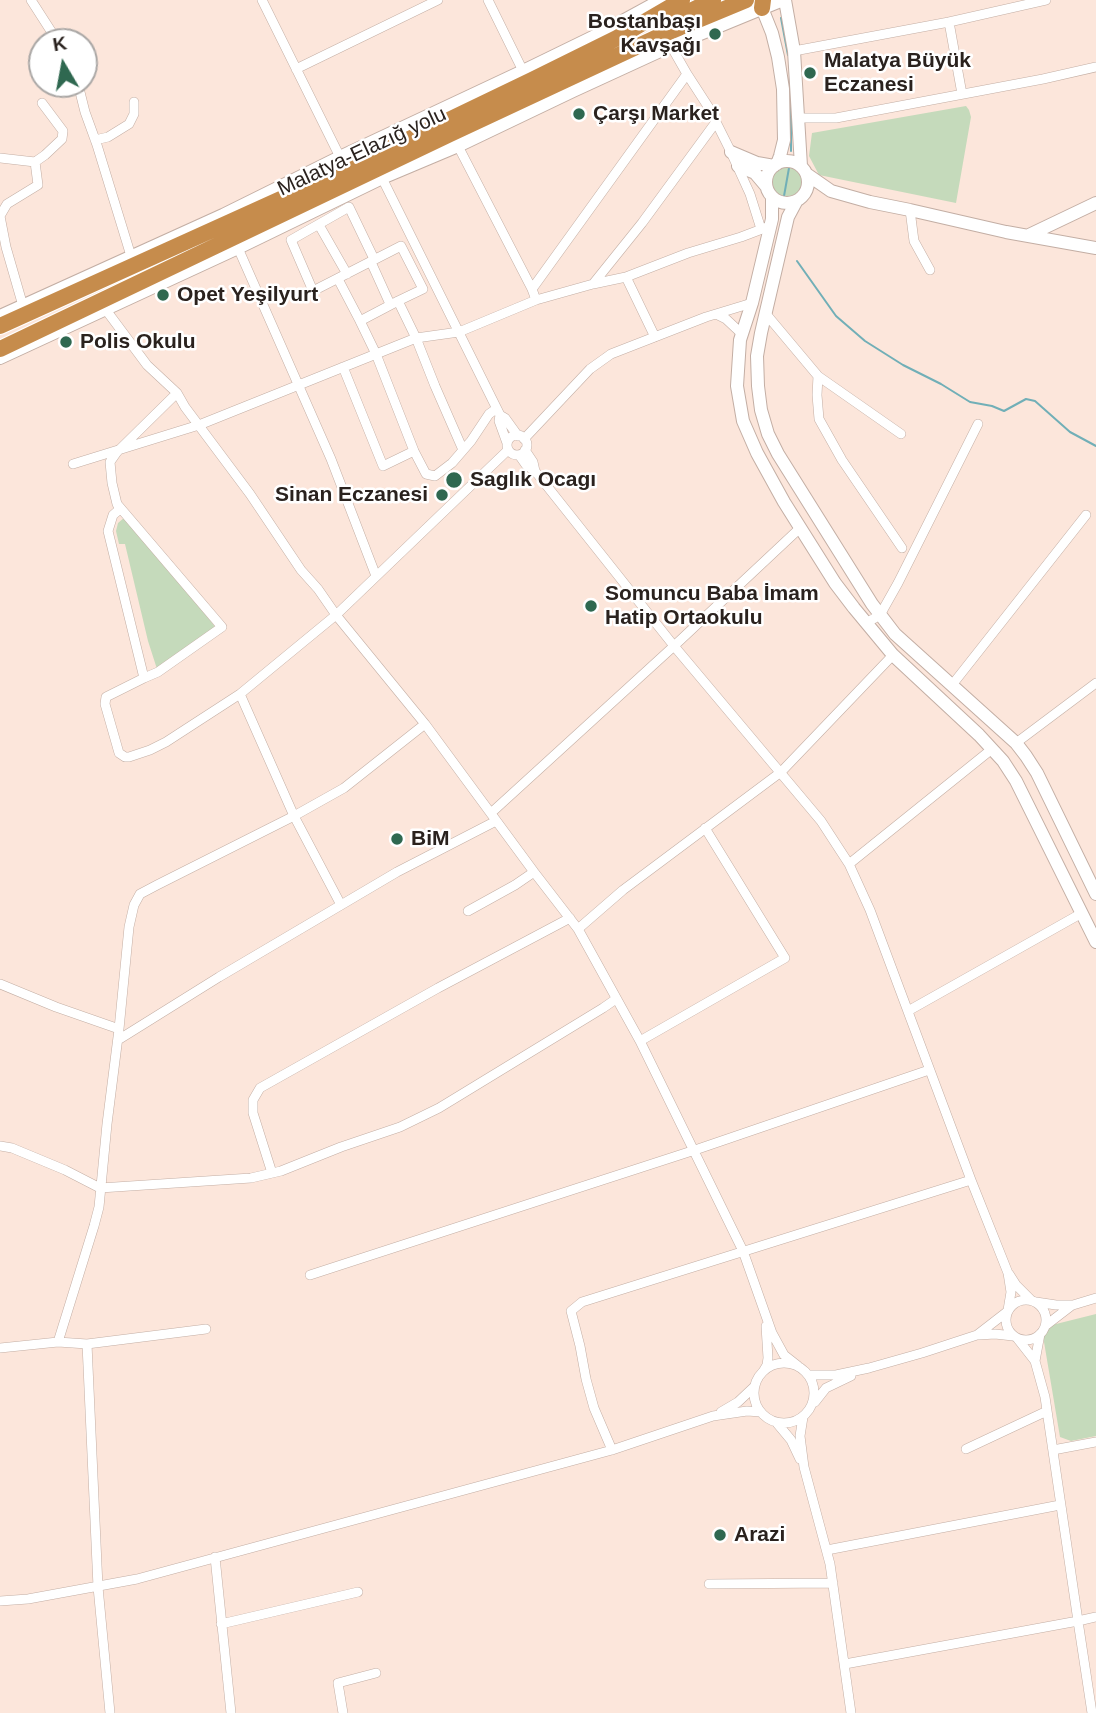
<!DOCTYPE html>
<meta charset="utf-8">
<style>
body{margin:0}
#map{position:relative;width:1096px;height:1713px;overflow:hidden;background:#fce6db;font-family:Helvetica,sans-serif}
canvas{display:block}
.north{position:absolute;left:28px;top:28px;width:70px;height:70px;box-sizing:border-box;background:#fff;border:2px solid #aaa7a5;border-radius:50%;rotate:350deg;font-size:19px;font-weight:700;line-height:28px;text-align:center;color:#2a221e}
.north::after{content:'';display:block;margin:auto;width:24px;height:32px;background:#2f6850;clip-path:polygon(50% 0,100% 100%,50% 72%,0 100%)}
</style>
<div id="map">
<canvas width="1096" height="1713"></canvas>
<div class="north">K</div>
</div>
<script>
const ctx = document.querySelector('canvas').getContext('2d');
ctx.lineJoin = 'round';
function fillPath(path, color) { ctx.fillStyle = color; ctx.fill(path, 'evenodd'); }
const poly = rows => new Path2D(rows.map(r => 'M' + r).join(''));
function stroke(path, color, width, dash) { ctx.strokeStyle = color; ctx.lineWidth = width; ctx.lineCap = dash ? 'butt' : 'round'; ctx.setLineDash(dash || []); ctx.stroke(path); }
function label(font, color, halo, rows, align = 'center') {
  ctx.font = font + ' Helvetica,sans-serif'; ctx.lineWidth = 5; ctx.setLineDash([]); ctx.textBaseline = 'middle'; ctx.strokeStyle = halo; ctx.fillStyle = color; for (const [text, x, y, turn = 0] of rows) {
    ctx.save(); ctx.translate(x, y); ctx.rotate((+turn || 0) * Math.PI / 180); ctx.textAlign = isNaN(turn) ? turn : align; if (halo) ctx.strokeText(text, 0, 0); ctx.fillText(text, 0, 0); ctx.restore();
  }
}
const green = poly([
 [966,106,969,110,971,117,956,203,819,175,809,156,812,133],
 '771 182a16 16 0 1 1 32 0a16 16 0 1 1-32 0Z',
 [125,517,130,517,216,628,157,669,148,641,125,544,119,544,116,531,118,523],
 [1096,1314,1096,1436,1071,1441,1060,1437,1043,1336,1044,1332,1048,1326]
]);
const stream = poly([
 [781,18,788,55],
 [791,99,791,151],
 [784,196,789,168],
 [797,261,836,316,865,341,903,365,941,384,970,402,992,406,1004,411,1026,399,1035,401,1070,432,1096,446]
]);
const street = poly([
 [31,0,58,42],
 [262,0,340,157],
 [488,0,523,71],
 [949,22,962,94],
 [671,46,687,74,709,108,729,148,750,194,761,229],
 [794,51,949,22,1046,0],
 [296,69,438,0],
 [78,84,85,112,97,145,131,256],
 [799,118,836,118,1043,79,1096,67],
 [95,140,108,137,129,124,134,114,134,102],
 [0,158,35,162],
 [382,178,500,415],
 [910,210,914,241,930,270],
 [319,225,347,274],
 [238,248,331,459,376,576],
 [374,259,349,207,291,240,313,291,401,246,423,289,398,301],
 [371,262,390,304],
 [626,277,655,337],
 [338,279,360,321,398,301,416,338,435,386,463,450],
 [593,284,642,223,716,122],
 [532,289,687,74],
 [536,300,593,284,626,277,688,253,741,237,770,226],
 [23,306,6,247,0,216,7,204,38,185,35,162,45,155,62,139,63,131,42,103],
 [106,310,147,365,177,393,185,407,250,494,301,570,318,589,336,615,425,724,534,872,578,929,640,1041,743,1251,772,1333,784,1355,798,1366],
 [716,314,726,319,742,334],
 [766,314,818,376,901,434],
 [360,321,376,354,414,451,426,474,435,476,452,463,471,441,489,414,496,409],
 [343,367,383,466,414,451],
 [818,376,817,395,819,419,842,460,902,548],
 '507 445a10 10 0 1 1 20 0a10 10 0 1 1-20 0Z',
 [524,439,590,369,611,354,706,317,752,303],
 [507,443,499,421,500,415,505,418,518,436],
 [519,455,526,465,535,471,533,462,525,450],
 [73,464,199,425,416,338,459,332,536,300,532,289,458,146],
 [117,504,120,509,113,515,108,531,144,678,106,697,105,704,119,753,125,757,129,757,150,750,166,742,240,694],
 [800,528,674,646,821,821,849,864,870,910,971,1180,1008,1273,1011,1292,1008,1310],
 [866,623,880,615,898,583,978,424],
 [144,678,158,672,222,627,117,504,112,483,110,462,117,452,177,393],
 [952,685,1086,515],
 [1016,743,1096,683],
 [491,813,674,646,535,471],
 [849,864,992,749],
 [341,905,294,816,240,694,336,615,508,450],
 [468,911,515,885,534,872],
 [578,929,623,890,781,772,893,655],
 [0,984,56,1007,119,1029],
 [908,1011,1082,913],
 [118,1040,219,977,397,872,496,821],
 [640,1041,785,958,705,828],
 [0,1146,12,1148,65,1170,100,1188,251,1178,281,1171,341,1147,400,1127,439,1108,603,1008,616,999],
 [272,1173,253,1113,253,1100,260,1088,438,988,570,918],
 [1009,1274,1016,1285,1032,1301],
 [310,1275,695,1150,929,1070],
 '1006 1320a20 20 0 1 1 40 0a20 20 0 1 1-40 0Z',
 [1036,1302,1056,1305,1073,1305,1096,1298],
 [1045,1326,1071,1306],
 [979,1335,995,1334,1013,1336],
 [1017,1338,1035,1361,1045,1397,1078,1621,1096,1617],
 [58,1342,94,1226,99,1207,107,1124,119,1029,129,927,134,905,140,894,157,885,294,816,344,788,425,724],
 [87,1344,98,1587,110,1713],
 [0,1348,58,1342,87,1344,206,1329],
 [1035,1361,1040,1334],
 '754 1393a30 30 0 1 1 60 0a30 30 0 1 1-60 0Z',
 [764,1370,767,1365,768,1358,766,1326],
 [809,1375,836,1375,869,1368,922,1353,977,1335,1008,1311],
 [815,1402,826,1388,851,1376],
 [721,1412,738,1402,755,1386],
 [803,1417,800,1436,804,1467,830,1564,851,1713],
 [776,1422,791,1440,800,1459],
 [966,1449,1047,1411],
 [612,1450,594,1408,586,1379,580,1346,571,1311,582,1302,971,1180],
 [1053,1450,1096,1442],
 [827,1550,1060,1505],
 [215,1557,231,1713],
 [709,1584,833,1583],
 [0,1601,28,1599,137,1579,612,1450,713,1416,747,1411,761,1412],
 [221,1624,358,1592],
 [845,1664,1078,1621,1092,1713],
 [343,1713,338,1683,376,1673]
]);
const secondary = poly([
 [785,0,794,51,801,166],
 [758,3,762,8,772,33,778,57,783,89,784,140,780,156,777,164],
 [731,152,757,163,774,166],
 '766 182a21 21 0 1 1 42 0a21 21 0 1 1-42 0Z',
 [738,166,755,173,766,186],
 [808,175,831,191,870,202,910,210,1006,232,1096,248],
 [772,197,772,219,752,303,740,340,737,386,743,421,757,453,784,502,835,583,854,608,893,655,979,735,1003,761,1016,781,1096,942],
 [796,202,788,217,761,333,757,356,758,386,761,410,768,434,778,454,872,604,895,634,1016,743,1026,756,1037,773,1096,894],
 [1029,235,1096,203],
 [0,316,223,215,340,157,523,71,597,35,661,0],
 [0,358,238,248,382,178,458,146,573,91,671,46,783,0]
]);
const highway = poly([
 [762,8,763,0],
 [668,22,713,0],
 [0,326,347,169,532,80,617,38,682,0],
 [0,349,450,134,664,34,746,0]
]);
const markers = [
 [715,34,7,"#2f6850"],
 [810,73,7,"#2f6850"],
 [579,114,7,"#2f6850"],
 [163,295,7,"#2f6850"],
 [66,342,7,"#2f6850"],
 [454,480,9,"#2f6850"],
 [442,495,7,"#2f6850"],
 [591,606,7,"#2f6850"],
 [397,839,7,"#2f6850"],
 [720,1535,7,"#2f6850"]
];
const poiNames = [
 ["Bostanbaşı",701,22,"right"],
 ["Kavşağı",701,46,"right"],
 ["Malatya Büyük",824,61],
 ["Eczanesi",824,85],
 ["Çarşı Market",593,114],
 ["Opet Yeşilyurt",177,295],
 ["Polis Okulu",80,342],
 ["Saglık Ocagı",470,480],
 ["Sinan Eczanesi",428,495,"right"],
 ["Somuncu Baba İmam",605,594],
 ["Hatip Ortaokulu",605,618],
 ["BiM",411,839],
 ["Arazi",734,1535]
];
const streetNames = [
 ["Malatya-Elazığ yolu",362,152,-25]
];
fillPath(green, '#c5dabb');
stroke(stream, '#71afb7', 2);
stroke(street, '#c3aea4', 10);
stroke(secondary, '#c3aea4', 14);
stroke(highway, '#fff', 18);
stroke(street, '#fff', 9);
stroke(secondary, '#fff', 12);
stroke(highway, '#c68c4c', 16);
for (const [x, y, r, color] of markers) { const dot = new Path2D(); dot.arc(x, y, r, 0, 2 * Math.PI); ctx.fillStyle = color; ctx.fill(dot); stroke(dot, '#fff', 2.5); }
label('bold 21px', '#2a221e', '#fff', poiNames, 'left');
label('21px', '#2a221e', '#fff', streetNames);
</script>
